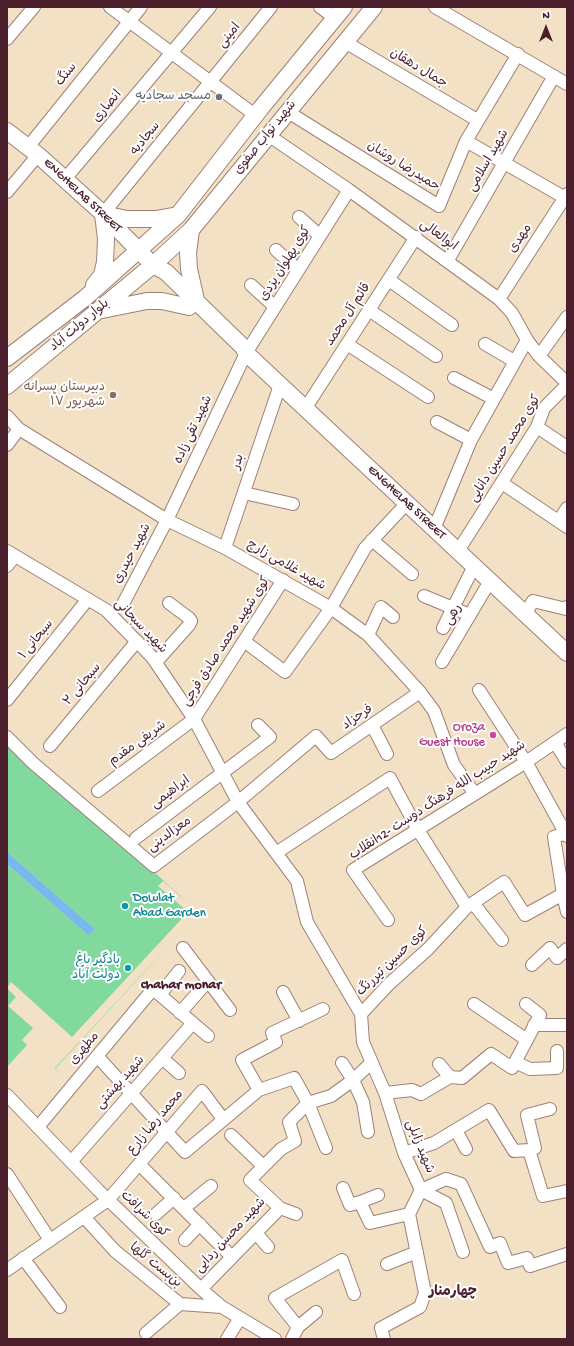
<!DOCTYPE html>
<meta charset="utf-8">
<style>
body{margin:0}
#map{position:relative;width:574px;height:1346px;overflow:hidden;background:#f3e1c5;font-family:"Gochi Hand",sans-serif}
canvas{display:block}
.frame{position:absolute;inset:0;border:8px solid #4a1f2b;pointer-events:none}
.north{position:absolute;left:526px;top:8px;width:40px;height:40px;-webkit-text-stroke:3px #fff;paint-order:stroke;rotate:0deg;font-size:11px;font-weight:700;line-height:16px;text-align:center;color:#4a1f2b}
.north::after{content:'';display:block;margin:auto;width:14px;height:18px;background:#4a1f2b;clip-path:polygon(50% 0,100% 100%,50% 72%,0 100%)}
</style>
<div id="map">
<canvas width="574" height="1346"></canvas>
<div class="frame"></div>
<div class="north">N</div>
</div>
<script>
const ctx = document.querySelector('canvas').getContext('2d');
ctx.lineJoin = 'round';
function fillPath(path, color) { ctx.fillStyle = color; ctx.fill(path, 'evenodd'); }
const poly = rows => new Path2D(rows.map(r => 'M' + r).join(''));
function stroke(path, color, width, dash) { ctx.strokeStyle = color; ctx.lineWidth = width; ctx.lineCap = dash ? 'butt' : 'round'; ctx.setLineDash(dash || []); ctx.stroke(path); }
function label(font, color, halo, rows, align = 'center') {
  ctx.font = font + ' "Gochi Hand","Playpen Sans Arabic",sans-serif'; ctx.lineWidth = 4; ctx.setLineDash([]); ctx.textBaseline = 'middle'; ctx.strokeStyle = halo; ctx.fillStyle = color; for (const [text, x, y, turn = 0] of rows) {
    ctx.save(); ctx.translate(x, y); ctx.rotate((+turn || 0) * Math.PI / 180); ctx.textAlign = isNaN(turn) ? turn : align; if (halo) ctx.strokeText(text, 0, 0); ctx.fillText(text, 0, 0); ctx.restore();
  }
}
const green = poly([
 [7,741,163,880,192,907,191,909,197,915,55,1068,59,1073,55,1069,197,915,190,909,192,907,163,881,158,886,188,912,72,1037,11,982,7,988,7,864,89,936,95,929,7,852],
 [7,988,16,997,8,1006,33,1028,22,1040,27,1045,7,1067]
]);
const water = poly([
 [7,852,95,929,89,936,7,864]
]);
const minor = poly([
 [110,7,255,115],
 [320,7,335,18],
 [435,7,567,84],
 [7,39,34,7],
 [345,42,477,120],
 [288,112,439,206,466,141,518,54],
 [268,135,349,190,499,299,512,313,527,340,539,356,567,383],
 [466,141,567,199],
 [28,147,141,7],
 [65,179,210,7],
 [7,192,38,155],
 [103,214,271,7],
 [299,217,320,236],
 [276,250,298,270],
 [448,260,554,76],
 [389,280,452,325],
 [251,285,275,307],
 [499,299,567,194],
 [369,310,436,356],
 [347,344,428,397],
 [485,344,514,361],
 [539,356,567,317],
 [454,378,494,399],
 [305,409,416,237],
 [7,416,19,429,7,445],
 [437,422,471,440],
 [537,427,567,447],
 [19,429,167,520,225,548,331,608,368,635,420,692,434,711,454,765,475,794],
 [502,483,567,527],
 [244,493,293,504],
 [559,521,567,508],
 [434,529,471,440,527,340],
 [372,540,412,574],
 [225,548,280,385],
 [7,551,106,610,152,657,194,719,238,802,297,881,307,922,361,1014,389,984,428,949,467,907,504,882,525,915,563,894,567,912],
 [458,551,537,427,544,408,567,385],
 [7,566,15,556],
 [424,596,470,615],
 [124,602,167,520,246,353,349,190],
 [525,614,533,601,566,609,567,607],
 [443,628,474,566],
 [368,635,381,607,393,617],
 [244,641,285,672,331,608,365,548,407,503],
 [156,662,189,625,191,621,189,618,169,603],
 [442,662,490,581],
 [479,690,526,762,567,836],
 [7,700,88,599],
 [372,725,387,754],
 [7,737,33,763,154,866,238,802,316,736,331,753,420,692],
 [555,742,567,762],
 [50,746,137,641],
 [98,791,194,719,283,580],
 [136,838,270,737,258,725],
 [276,853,390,778,418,830,467,907],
 [563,894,554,837,566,833],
 [473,903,502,940],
 [388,920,353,870,526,762,567,734],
 [183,948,230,1010],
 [532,965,550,948,557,958,567,949],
 [283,992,299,1021],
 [160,995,179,971],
 [474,1004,527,1040],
 [180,1013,208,981],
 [361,1014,363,1042,385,1093,404,1153,421,1190,409,1214,425,1293,420,1307,381,1328,384,1339],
 [534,1025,567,1025],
 [97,1056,185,1152,259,1090,294,1078,308,1103,326,1148],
 [162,1058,179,1073],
 [515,1062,530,1069,557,1068,557,1051],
 [342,1063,353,1080,363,1102,368,1132],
 [439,1064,450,1077],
 [259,1090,242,1060,276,1042,272,1033,323,1009],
 [385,1093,412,1090,421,1094,450,1077,462,1078,491,1054,512,1068,540,1015,526,1004],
 [7,1095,98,1190,201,1289,222,1307,275,1339],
 [38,1127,153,989,208,1036],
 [456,1130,466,1149],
 [231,1135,263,1166],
 [529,1150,535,1148,527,1115,550,1109],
 [404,1153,434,1143,489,1110,514,1151,529,1150,543,1196,567,1191],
 [71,1162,192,1024],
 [139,1164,232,1257],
 [7,1174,50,1240],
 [343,1188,350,1205,360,1202,370,1223,409,1214],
 [421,1190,446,1179,461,1184,490,1247,500,1243,508,1263,527,1258,530,1266,567,1254],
 [421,1190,446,1203,463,1252],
 [360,1202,378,1195],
 [184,1208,211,1186],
 [280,1208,296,1214],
 [156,1214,174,1198],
 [84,1217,115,1251,180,1304,146,1333],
 [256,1233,268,1247],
 [185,1240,200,1224],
 [23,1258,60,1307],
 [387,1264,417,1252],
 [7,1270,108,1200,202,1091,223,1119],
 [201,1289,280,1208,250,1180,281,1149,295,1141,289,1122,308,1103,331,1096,353,1080,371,1063],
 [180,1304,222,1307],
 [298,1327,316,1312],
 [227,1339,240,1318],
 [292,1339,298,1327,275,1298,342,1260,354,1294]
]);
const secondary = poly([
 [7,131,38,155,99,210,146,258],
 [191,230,188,253,189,269,196,300],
 [153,265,166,272,243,347,246,353,567,653],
 [94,285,102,275,105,262,106,239,103,214,127,219,156,219,178,215],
 [102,310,147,301,162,301,189,307],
 [7,358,85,298,178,215,261,108,344,7],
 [7,386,153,265,191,230,374,7]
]);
const markers = [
 [219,97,4,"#6b7280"],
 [113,395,4,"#8d6e63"],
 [493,735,4,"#d1479c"],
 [125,906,4,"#0f9aa8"],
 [128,968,4,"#0f9aa8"]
];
const streetNames = [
 ["امینی",230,36,-51],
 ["جمال دهقان",418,69,31],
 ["سنگ",67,75,-51],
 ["انصاری",108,107,-50],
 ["شهید نواب صفوی",266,138,-51],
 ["سجادیه",146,139,-51],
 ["شهید اسلامی",489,161,-60],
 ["حمیدرضا روشان",403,167,32],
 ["ENGHELAB STREET",82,196,43],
 ["ابوالعالی",438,236,36],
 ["مهدی",521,239,-57],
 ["کوی پهلوان یزدی",286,264,-58],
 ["قائم آل محمد",349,315,-57],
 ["بلوار دولت آباد",80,326,-40],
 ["شهید تقی زاده",194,430,-65],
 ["کوی محمد حسین دانایی",506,449,-58],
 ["بدر",239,462,-72],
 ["ENGHELAB STREET",406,503,43],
 ["شهید حیدری",133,554,-62],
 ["شهید غلامی زارچ",286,566,30],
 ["رهی",454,615,-59],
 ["شهید سبحانی",140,627,46],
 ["سبحانی ۱",37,640,-51],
 ["کوی شهید محمد صادق فرجی",227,642,-57],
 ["سبحانی ۲",83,685,-50],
 ["فرحزاد",358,718,-34],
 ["شریفی مقدم",138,744,-36],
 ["ابراهیمی",171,793,-37],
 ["شهید حبیب الله فرهنگ دوست -12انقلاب",438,801,-33],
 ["معزالدینی",170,835,-36],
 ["کوی حسین تیررنگ",393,962,-44],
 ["مطهری",85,1049,-50],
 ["شهید بهشتی",121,1083,-48],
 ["محمد رضا زارع",156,1123,-50],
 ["شهید زابلی",419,1147,68],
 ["کوی شرافت",144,1215,44],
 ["شهید محسن ردایی",231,1236,-47],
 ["بن‌بست گلها",155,1266,39]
];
const worshipNames = [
 ["مسجد سجادیه",211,97]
];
const educationNames = [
 ["دبیرستان پسرانه",105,388],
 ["۱۷ شهریور",105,403]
];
const hotelNames = [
 ["Oroza",485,728],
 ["Guest House",485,743]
];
const cultureNames = [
 ["Dowlat",133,899],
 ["Abad Garden",133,914],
 ["بادگیر باغ",120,961,"right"],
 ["دولت آباد",120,976,"right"]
];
const neighbourhoodNames = [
 ["chahar monar",181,986],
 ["چهارمنار",453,1293]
];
fillPath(green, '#81d99e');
fillPath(water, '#78b8ec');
stroke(minor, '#9e8078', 14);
stroke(secondary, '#9e8078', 18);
stroke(minor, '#fff', 12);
stroke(secondary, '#fff', 16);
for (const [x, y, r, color] of markers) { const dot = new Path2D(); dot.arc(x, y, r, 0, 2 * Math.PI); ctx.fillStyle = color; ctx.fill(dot); stroke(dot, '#fff', 1.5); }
label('13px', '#4a1f2b', '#fff', streetNames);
label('13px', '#5b616d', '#fff', worshipNames, 'right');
label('13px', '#785e54', '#fff', educationNames, 'right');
label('13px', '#b23c85', '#fff', hotelNames, 'right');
label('13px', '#0d838f', '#fff', cultureNames, 'left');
label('bold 14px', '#4a1f2b', '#fff', neighbourhoodNames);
</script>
